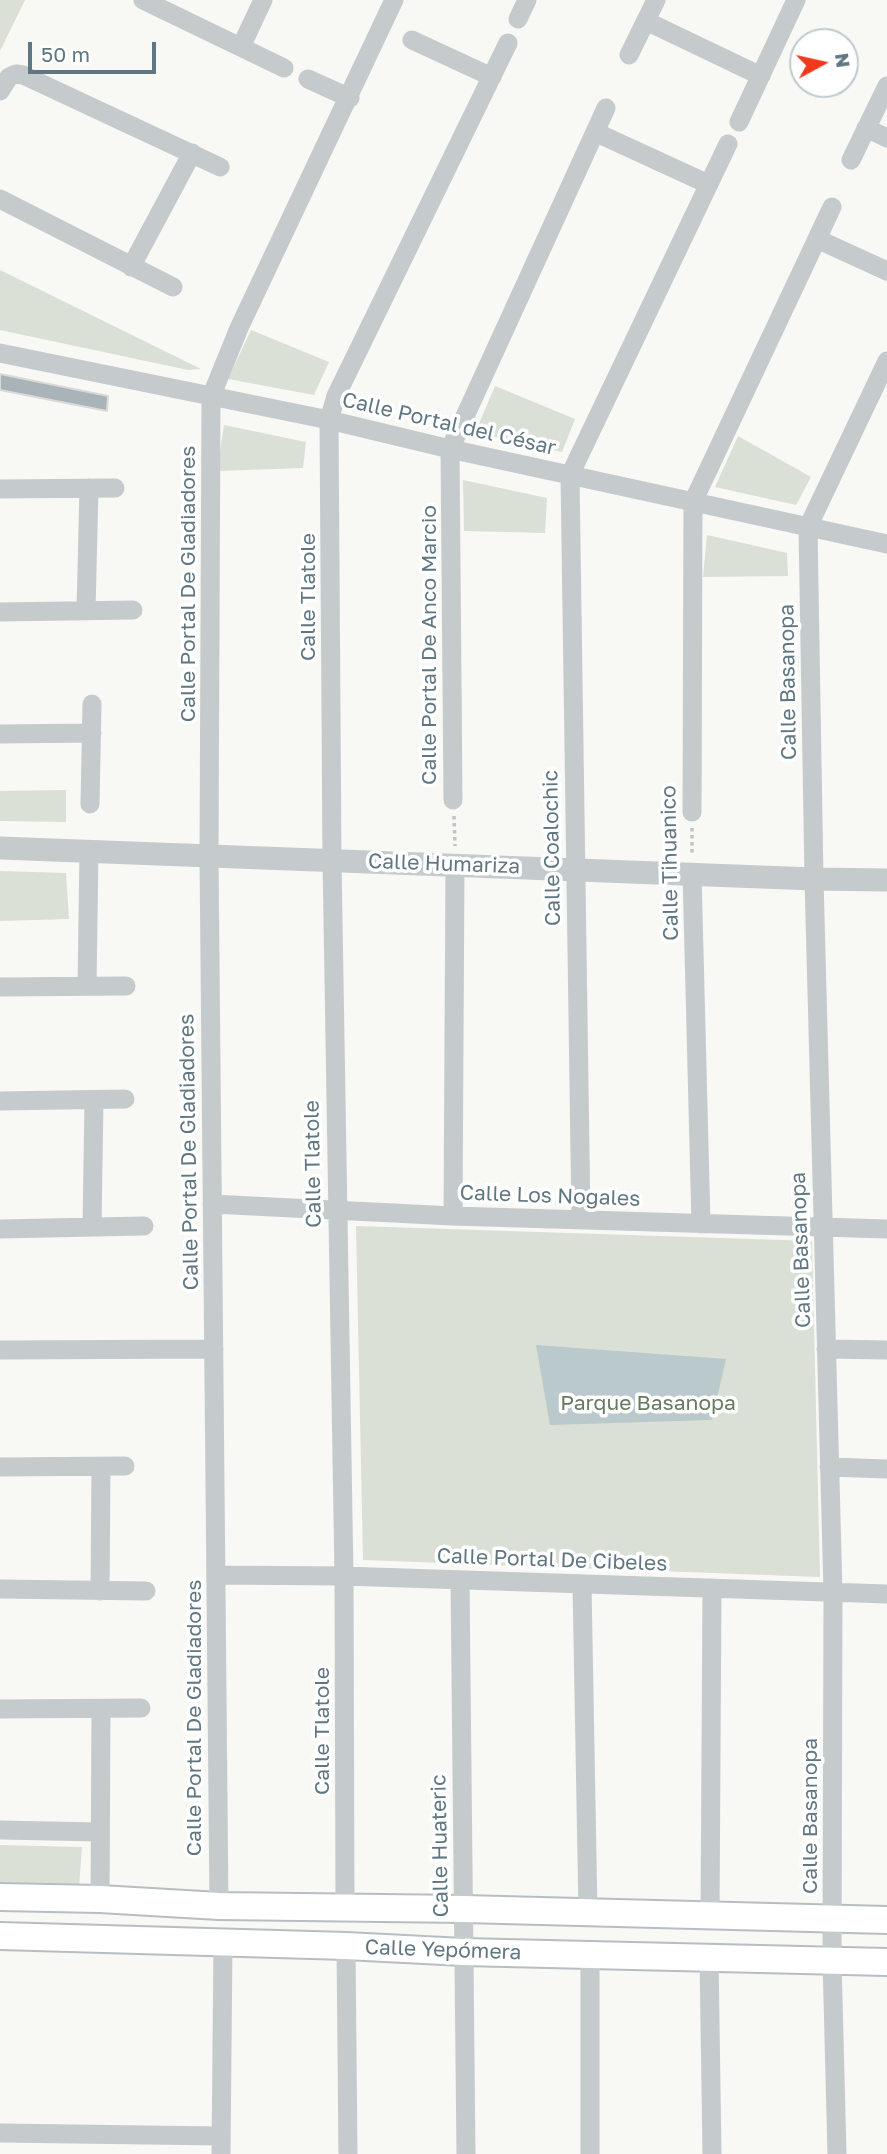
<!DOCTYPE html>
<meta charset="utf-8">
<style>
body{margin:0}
#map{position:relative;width:887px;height:2154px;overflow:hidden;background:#f8f8f5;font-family:"Golos Text",sans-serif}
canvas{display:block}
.north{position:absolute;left:789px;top:28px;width:70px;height:70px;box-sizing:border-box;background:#fff;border:2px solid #bfc9cd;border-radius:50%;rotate:82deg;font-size:19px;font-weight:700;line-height:28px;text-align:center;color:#607782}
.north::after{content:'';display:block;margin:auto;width:24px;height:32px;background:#f2391b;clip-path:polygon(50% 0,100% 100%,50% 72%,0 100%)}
.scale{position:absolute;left:28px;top:42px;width:128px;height:32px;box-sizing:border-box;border:4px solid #607782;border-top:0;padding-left:9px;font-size:21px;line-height:24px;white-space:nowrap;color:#607782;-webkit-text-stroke:5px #fff;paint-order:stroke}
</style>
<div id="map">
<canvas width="887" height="2154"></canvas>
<div class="north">N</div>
<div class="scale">50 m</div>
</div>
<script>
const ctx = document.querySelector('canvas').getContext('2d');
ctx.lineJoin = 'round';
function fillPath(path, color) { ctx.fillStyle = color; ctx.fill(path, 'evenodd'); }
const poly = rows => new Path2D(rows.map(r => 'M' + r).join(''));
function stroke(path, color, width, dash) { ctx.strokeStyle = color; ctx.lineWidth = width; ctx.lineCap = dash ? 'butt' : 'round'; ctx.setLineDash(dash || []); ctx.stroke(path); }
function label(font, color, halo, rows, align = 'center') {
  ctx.font = font + ' "Golos Text",sans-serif'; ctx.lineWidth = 7; ctx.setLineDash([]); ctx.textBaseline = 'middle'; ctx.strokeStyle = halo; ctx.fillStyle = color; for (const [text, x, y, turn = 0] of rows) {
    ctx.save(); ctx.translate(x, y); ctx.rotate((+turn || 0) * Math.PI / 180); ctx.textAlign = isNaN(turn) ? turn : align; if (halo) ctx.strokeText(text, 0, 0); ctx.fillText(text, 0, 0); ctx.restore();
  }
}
const green = poly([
 [0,0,25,0,0,51],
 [0,270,201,369,188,370,0,330],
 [251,330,329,362,314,395,228,379],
 [495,386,575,419,562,452,475,433],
 [224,425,306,442,303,468,217,471],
 [738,436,811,477,796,505,715,487],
 [463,480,547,498,545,533,464,531],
 [707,535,787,553,788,576,703,577],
 [66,790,66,822,0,821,0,791],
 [0,871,66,873,69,919,0,921],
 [356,1226,812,1241,820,1577,363,1560],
 [0,1845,82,1847,79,1887,0,1884]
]);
const water = poly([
 [536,1345,726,1359,712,1420,550,1425]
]);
const building = poly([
 [0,374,108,396,107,411,0,390,0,374]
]);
const path = poly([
 [454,816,455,846],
 [692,828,692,855]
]);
const minor = poly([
 [143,0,284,68],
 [518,19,527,0],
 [646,21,761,76],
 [412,40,492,77],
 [241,47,263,0],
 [629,55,656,0],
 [308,79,350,98],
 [0,91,9,77,16,74,23,75,220,167],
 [739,122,796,0],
 [866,128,887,138],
 [595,132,708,184],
 [851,160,887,86],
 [0,199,173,287],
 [817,239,887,271],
 [131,267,192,153],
 [0,353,329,420,450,449,887,544],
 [0,489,115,488],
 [86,611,89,488],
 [0,612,133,610],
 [0,734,92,733],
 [453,800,450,449,606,108],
 [90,804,92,704],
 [692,812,693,502,832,207],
 [692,873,701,1224],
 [87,986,89,851],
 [0,987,126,986],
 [0,1101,125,1099],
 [212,1204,453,1216,887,1229],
 [453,1216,455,864],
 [581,1220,570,475,728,144],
 [92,1227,94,1100],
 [0,1229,144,1226],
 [826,1349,887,1350],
 [0,1350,214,1349],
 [0,1467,125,1466],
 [829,1467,887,1469],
 [216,1575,344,1576,887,1594],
 [460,1580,466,2154],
 [582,1584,588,1912],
 [0,1589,146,1591],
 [100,1591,101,1467],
 [0,1709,141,1708],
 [0,1830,100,1832],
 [100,1899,101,1709],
 [219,1906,209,856,211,397,239,328,394,0],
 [345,1907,344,1576,332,860,329,420,336,396,508,43],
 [710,1916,712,1588],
 [346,1946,348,2154],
 [590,1954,590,2154],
 [709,1956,712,2154],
 [0,2133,221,2136],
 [221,2154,223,1943],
 [837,2154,832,1960,833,1592,814,879,808,527,887,361]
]);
const tertiary = poly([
 [0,848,814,879,887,880]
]);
const secondary = poly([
 [0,1897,100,1899,219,1906,464,1909,887,1920],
 [0,1936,346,1946,463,1952,887,1962]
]);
const streetNames = [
 ["Calle Portal del César",449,424,13],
 ["Calle Portal De Gladiadores",188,584,-90],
 ["Calle Tlatole",308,597,-90],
 ["Calle Portal De Anco Marcio",429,645,-90],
 ["Calle Basanopa",788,682,-91],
 ["Calle Coalochic",552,848,-91],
 ["Calle Tihuanico",670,863,-91],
 ["Calle Humariza",444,864,2],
 ["Calle Portal De Gladiadores",189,1152,-91],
 ["Calle Tlatole",313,1164,-91],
 ["Calle Los Nogales",550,1196,2],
 ["Calle Basanopa",801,1250,-92],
 ["Calle Portal De Cibeles",552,1560,2],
 ["Calle Portal De Gladiadores",194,1718,-90],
 ["Calle Tlatole",322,1731,-90],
 ["Calle Basanopa",810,1816,-90],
 ["Calle Huateric",440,1846,-91],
 ["Calle Yepómera",443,1950,2]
];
const parkNames = [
 ["Parque Basanopa",648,1403]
];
fillPath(green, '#dae0d5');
fillPath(water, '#bac9cc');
fillPath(building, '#a9b4b9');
stroke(building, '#dad9d7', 2);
stroke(secondary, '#b7bec1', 30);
stroke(path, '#c0c3c5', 3.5, [3.5, 3.5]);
stroke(minor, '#c5cacd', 19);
stroke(tertiary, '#c5cacd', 23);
stroke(secondary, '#fff', 26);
label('21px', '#607782', '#fff', streetNames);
label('21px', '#677a60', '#fff', parkNames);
</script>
